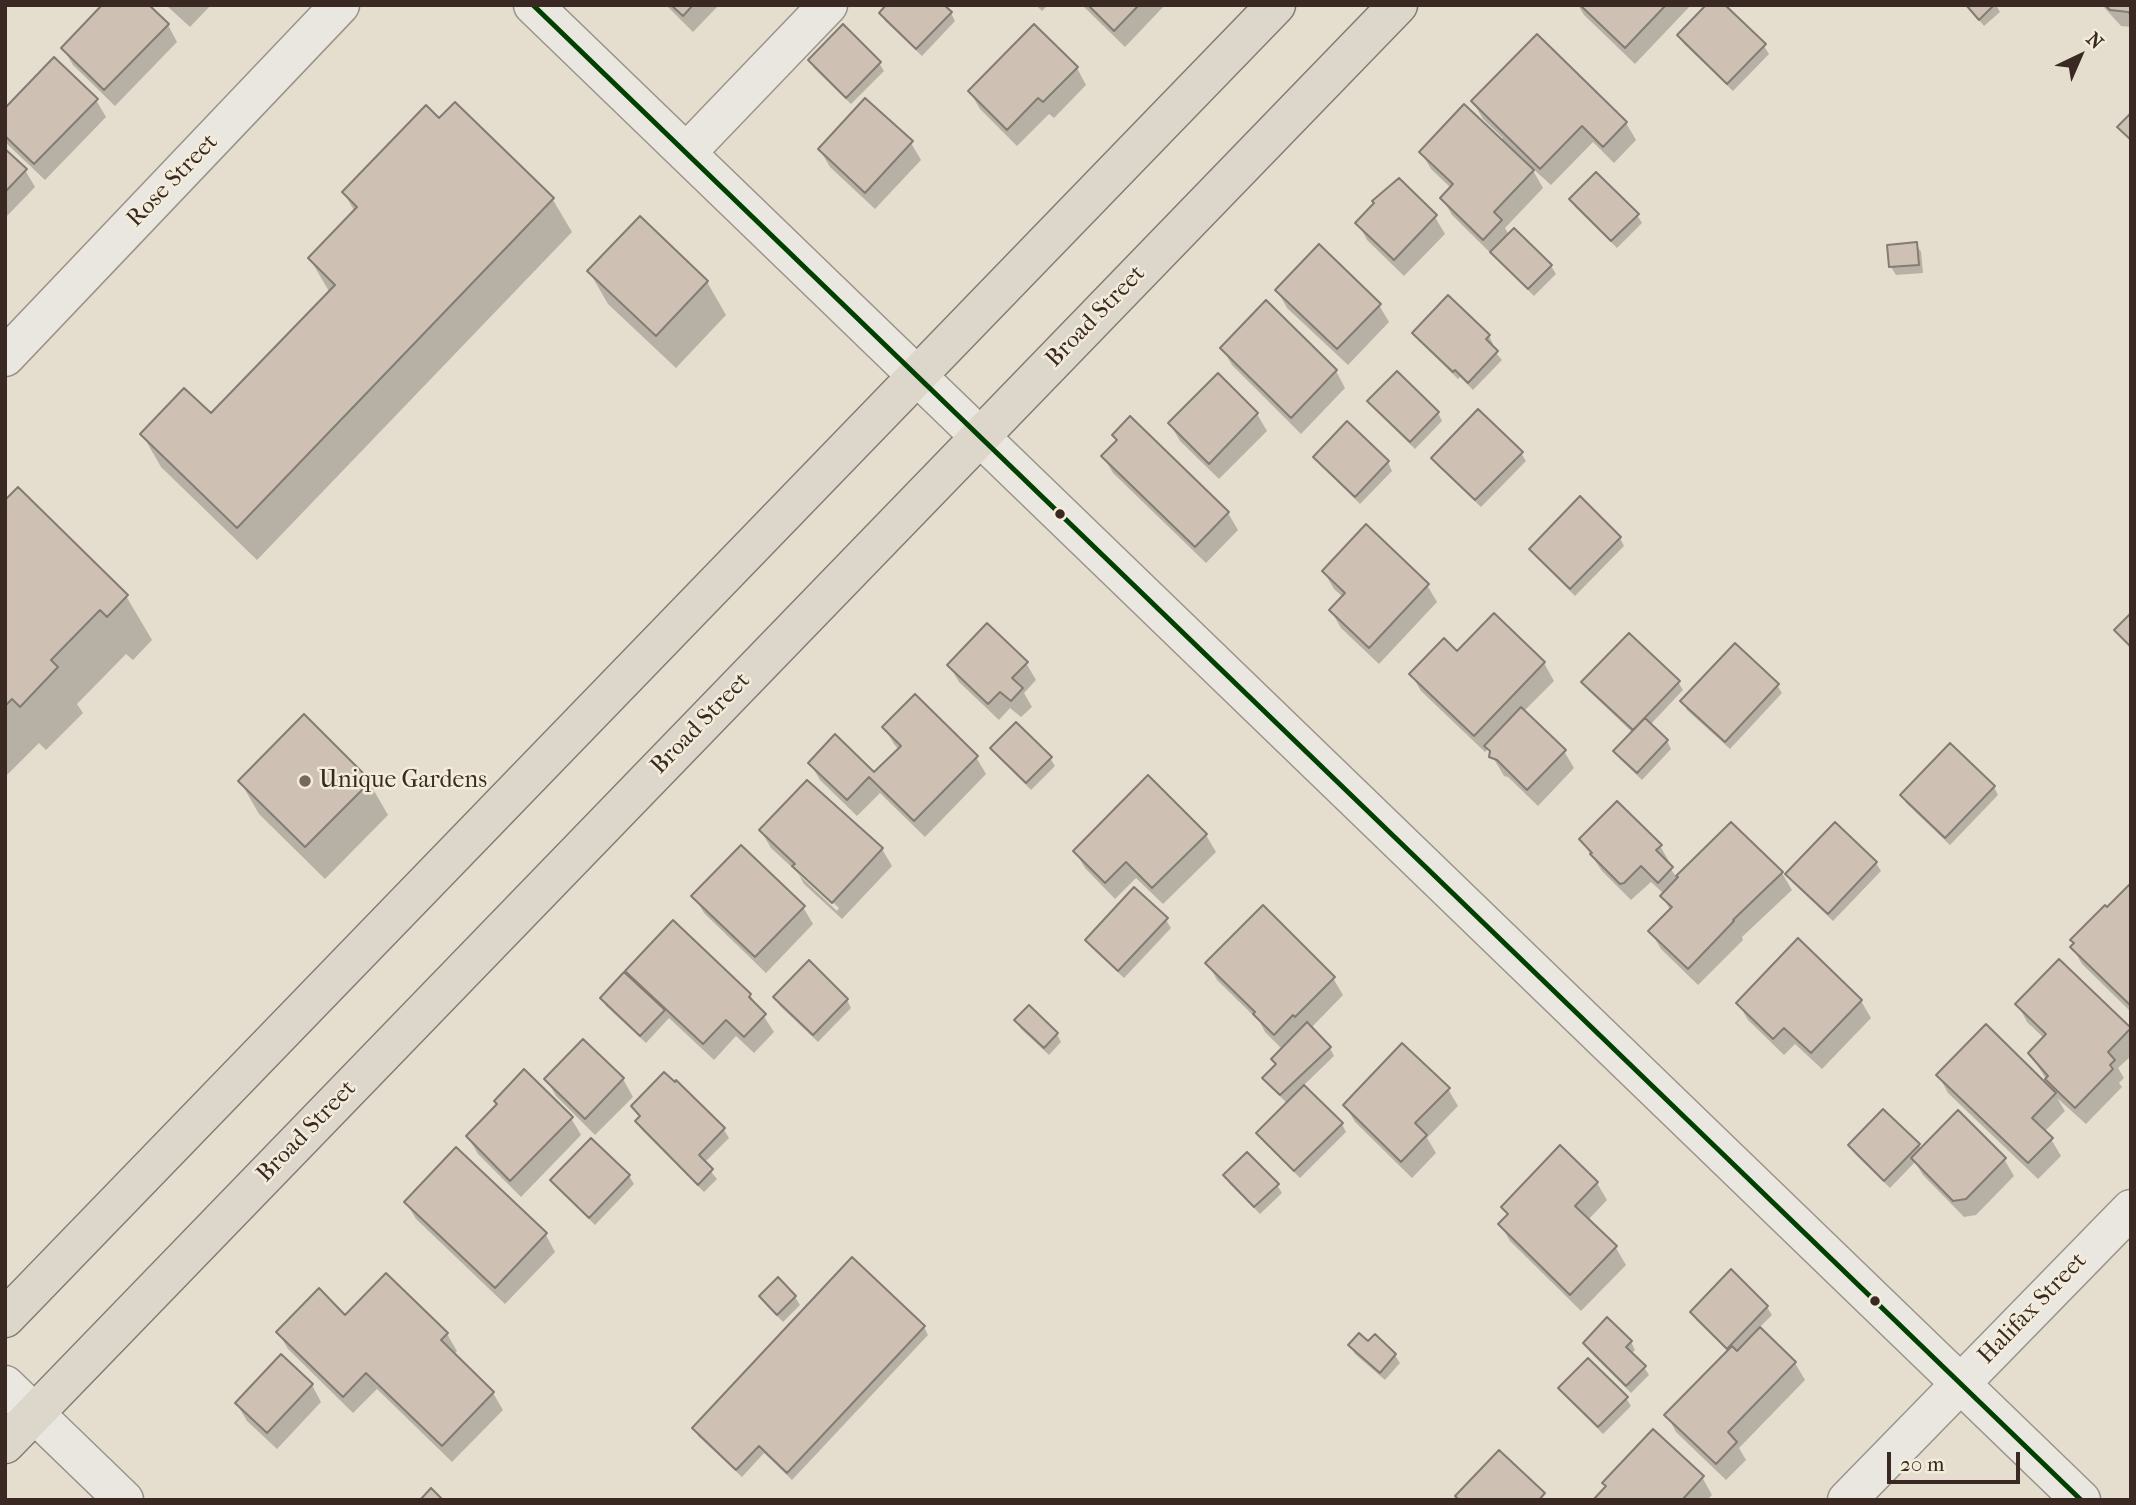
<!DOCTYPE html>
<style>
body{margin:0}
#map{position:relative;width:2136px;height:1505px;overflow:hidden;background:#e5decf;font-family:"IM FELL French Canon",serif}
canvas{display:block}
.frame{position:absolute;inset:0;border:7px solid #392922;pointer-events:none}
.north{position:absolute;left:2045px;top:21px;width:70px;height:70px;-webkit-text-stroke:5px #f3ecdb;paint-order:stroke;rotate:44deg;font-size:19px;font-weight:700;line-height:28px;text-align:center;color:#392922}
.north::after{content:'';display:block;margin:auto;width:24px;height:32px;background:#392922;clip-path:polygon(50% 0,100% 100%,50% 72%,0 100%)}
.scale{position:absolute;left:1887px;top:1452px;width:133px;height:32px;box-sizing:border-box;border:4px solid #392922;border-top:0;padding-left:9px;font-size:21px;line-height:24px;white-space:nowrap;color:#392922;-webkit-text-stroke:5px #f3ecdb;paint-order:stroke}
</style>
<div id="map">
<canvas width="2136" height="1505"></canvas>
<div class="frame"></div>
<div class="north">N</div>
<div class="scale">20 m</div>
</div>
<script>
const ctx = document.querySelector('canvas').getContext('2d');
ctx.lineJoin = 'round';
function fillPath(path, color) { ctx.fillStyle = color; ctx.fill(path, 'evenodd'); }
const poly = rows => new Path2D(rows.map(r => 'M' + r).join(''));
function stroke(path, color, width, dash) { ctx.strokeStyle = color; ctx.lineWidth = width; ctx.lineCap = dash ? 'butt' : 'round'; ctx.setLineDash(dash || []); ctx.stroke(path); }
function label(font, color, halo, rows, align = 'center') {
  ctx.font = font + ' "IM FELL French Canon",serif'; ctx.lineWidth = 5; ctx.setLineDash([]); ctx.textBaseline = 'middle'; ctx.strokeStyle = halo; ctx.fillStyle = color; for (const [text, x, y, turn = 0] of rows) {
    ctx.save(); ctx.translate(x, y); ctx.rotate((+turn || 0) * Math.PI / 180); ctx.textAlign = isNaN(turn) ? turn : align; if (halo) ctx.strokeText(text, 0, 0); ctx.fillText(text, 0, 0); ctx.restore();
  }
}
const shadow = poly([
 [166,5,211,5,190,27],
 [666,5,719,5,693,32],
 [1036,5,1048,5,1042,11],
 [1082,5,1165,5,1125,47],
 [1578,5,1691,5,1635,64,1584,15],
 [1966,5,1996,5,2000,12,1984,26],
 [2102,5,2131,5,2131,27,2121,26],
 [881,13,951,13,955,21,922,56,885,21],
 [168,25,177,42,115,106,73,65,63,48],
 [1537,36,1626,123,1636,140,1614,163,1593,142,1551,185,1531,167,1543,188,1505,228,1509,235,1514,230,1551,266,1556,274,1534,296,1452,215,1442,198,1451,188,1431,169,1421,152,1501,140,1503,138,1483,119,1473,102],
 [1679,36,1764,46,1769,54,1733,91,1684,44],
 [810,60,879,63,884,71,851,104,814,68],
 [1077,68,1086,85,1054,118,1049,114,1017,146,980,109,970,92],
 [96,100,106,117,45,180,5,142,5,110],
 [455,105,553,200,572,232,257,560,161,467,142,434,211,416,330,293,310,259,355,212,344,193,439,121],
 [911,143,921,160,875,209,830,167,820,150],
 [5,151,25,170,35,187,5,218],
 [1571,199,1637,215,1642,223,1617,248,1575,207],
 [1435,217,1445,234,1404,276,1367,240,1358,223],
 [1916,244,1921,252,1923,273,1896,275,1891,267],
 [589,271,707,282,726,315,676,368,608,304],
 [1277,290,1379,305,1389,322,1348,365,1287,308],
 [1414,333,1489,336,1493,344,1491,347,1502,360,1473,390,1460,377,1458,379,1419,341],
 [1222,348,1336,371,1345,388,1301,434,1232,365],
 [1369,401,1438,413,1442,421,1415,449,1374,409],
 [1257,414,1267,431,1219,479,1180,441,1170,424],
 [1347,423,1388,462,1392,471,1360,504,1320,465,1315,457],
 [1521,453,1526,461,1481,507,1438,466,1433,458],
 [1103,456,1228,513,1238,530,1206,563,1113,473],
 [5,503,126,596,152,640,133,660,126,654,77,704,83,713,46,750,39,743,5,777],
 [1620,538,1624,546,1575,596,1536,557,1531,549],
 [1324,572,1427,585,1437,602,1379,664,1341,628,1331,611,1343,597,1334,589],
 [1494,616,1544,663,1554,681,1523,712,1564,751,1574,768,1538,806,1508,777,1504,776,1488,749,1485,752,1421,691,1411,674,1457,653],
 [1026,663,1036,680,1024,693,1032,707,1021,717,1010,708,999,720,959,682,949,665],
 [1584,682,1678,682,1683,690,1650,725,1667,741,1671,749,1642,780,1620,759,1615,751,1633,733,1588,690],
 [1777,685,1782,693,1730,749,1687,710,1683,702],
 [884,727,976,757,986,774,925,837,880,793,857,816,820,780,810,763,874,775,899,750,894,744],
 [992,748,1050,758,1055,766,1031,790,997,756],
 [240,781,369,782,388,815,325,879,259,814],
 [1994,787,1998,795,1950,845,1906,803,1902,795],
 [1731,824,1782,873,1792,890,1742,937,1743,940,1698,985,1661,949,1651,932,1671,911,1662,896,1664,894,1651,882,1631,900,1602,871,1581,840,1660,846,1670,863,1668,865,1677,878],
 [761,831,882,849,892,866,842,919,804,884,798,873,771,848],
 [796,868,839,908,837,911,800,876],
 [1206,835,1216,852,1163,904,1136,878,1115,899,1085,868,1075,851],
 [1876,863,1881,871,1833,921,1792,882,1787,874],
 [2131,885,2131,1012,2082,964,2072,947],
 [694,896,803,907,813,924,766,973,704,913],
 [1166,920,1171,928,1124,978,1092,948,1087,940],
 [1208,963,1333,978,1343,995,1311,1028,1330,1048,1334,1056,1303,1086,1342,1124,1346,1132,1300,1178,1263,1141,1259,1133,1288,1104,1269,1086,1264,1078,1276,1066,1273,1059,1283,1050,1265,1032,1260,1022,1217,980],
 [627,971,750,995,774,1032,754,1053,736,1036,714,1060,669,1018,646,1043,606,1006,602,998,634,982],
 [775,998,847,1000,851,1008,818,1042,780,1006],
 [1861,1001,1871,1018,1822,1069,1795,1044,1784,1055,1748,1020,1738,1003],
 [2018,1005,2130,1029,2131,1031,2131,1056,2118,1068,2124,1078,2119,1083,2122,1087,2086,1124,2057,1098,2065,1111,2044,1132,2051,1139,2061,1156,2038,1179,1948,1093,1939,1076,2054,1092,2030,1053,2044,1038,2027,1022],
 [1016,1021,1057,1034,1061,1042,1049,1055,1021,1029],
 [583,1041,623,1079,633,1097,595,1135,556,1096,546,1079],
 [676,1083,724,1130,729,1138,704,1163,717,1179,704,1192,642,1130,637,1122,641,1118,633,1106,676,1085],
 [1448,1089,1458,1106,1427,1138,1436,1153,1412,1178,1355,1122,1345,1105],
 [571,1118,581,1135,521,1197,478,1154,468,1137],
 [591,1140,629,1176,634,1184,595,1225,557,1188,553,1180],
 [1919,1145,1921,1150,2004,1159,2014,1176,1976,1215,1964,1217,1923,1175,1915,1162,1890,1188,1855,1154,1850,1146],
 [1560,1148,1597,1183,1607,1200,1588,1220,1616,1248,1626,1265,1581,1311,1510,1241,1500,1224,1508,1216,1503,1207],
 [456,1149,546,1235,555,1252,505,1304,416,1219,406,1202],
 [1225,1175,1277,1185,1282,1193,1260,1214,1229,1183],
 [778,1280,795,1297,800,1305,783,1322,766,1305,761,1297],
 [1767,1307,1772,1315,1759,1328,1795,1363,1805,1380,1739,1448,1746,1460,1726,1480,1676,1432,1667,1415,1729,1352,1697,1321,1692,1313],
 [345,1317,447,1334,457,1351,453,1355,493,1393,503,1410,452,1462,377,1389,353,1413,288,1349,278,1332],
 [1607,1320,1631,1342,1635,1350,1631,1354,1644,1367,1649,1375,1631,1393,1589,1351,1585,1343],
 [924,1327,928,1335,792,1480,764,1453,742,1477,698,1436,694,1428],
 [1369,1344,1395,1355,1400,1363,1385,1380,1355,1354,1350,1346],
 [312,1385,321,1402,277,1449,247,1421,237,1404],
 [1561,1388,1626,1398,1631,1406,1603,1434,1565,1396],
 [1702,1477,1712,1495,1707,1500,1596,1500]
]);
const building = poly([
 [102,5,149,5,169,24,104,90,61,48,102,5],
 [671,5,693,5,683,16,671,5],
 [886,5,944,5,952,12,916,49,879,13,886,5],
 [1088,5,1139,5,1114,31,1088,5],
 [1580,5,1666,5,1625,48,1580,5],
 [1706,5,1725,5,1766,44,1727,84,1677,35,1706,5],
 [1966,5,1994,5,1979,20,1966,5],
 [2105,5,2131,5,2131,15,2128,12,2110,10,2105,5],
 [843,24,881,62,846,98,808,60,843,24],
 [1034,24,1078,67,1043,102,1038,98,1007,130,968,91,1034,24],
 [1537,34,1627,122,1603,147,1582,126,1540,169,1471,101,1537,34],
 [54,57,98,99,34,164,5,136,5,108,54,57],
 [865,98,913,141,865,193,818,149,865,98],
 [455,102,554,198,237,528,140,434,184,388,211,413,335,285,308,258,357,207,342,192,426,105,439,118,455,102],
 [1464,104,1534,170,1494,212,1502,220,1483,240,1440,198,1453,184,1419,152,1464,104],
 [2131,113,2131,140,2117,127,2131,113],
 [5,149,27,169,5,192,5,149],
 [1596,172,1639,214,1611,241,1569,199,1596,172],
 [1399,178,1437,215,1394,260,1355,223,1374,203,1372,201,1399,178],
 [640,216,708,281,656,336,587,271,640,216],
 [1514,228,1552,265,1528,289,1490,252,1514,228],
 [1917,242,1919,265,1889,267,1887,245,1917,242],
 [1319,244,1381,304,1337,349,1275,290,1319,244],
 [1448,295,1490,335,1486,339,1498,351,1468,383,1455,370,1453,372,1412,333,1448,295],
 [1266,300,1337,370,1291,418,1220,348,1266,300],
 [1397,371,1439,412,1410,442,1367,401,1397,371],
 [1218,373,1258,413,1209,464,1168,423,1218,373],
 [1478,409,1523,452,1475,500,1431,458,1478,409],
 [1130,416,1229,512,1195,547,1101,456,1117,440,1112,435,1130,416],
 [1347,421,1389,461,1355,497,1313,457,1347,421],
 [18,487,128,595,107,617,100,610,51,660,58,667,20,707,12,699,5,706,5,500,18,487],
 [1580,496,1621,537,1570,589,1529,549,1580,496],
 [1366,524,1429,584,1369,648,1329,610,1345,593,1322,571,1366,524],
 [1494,613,1545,662,1474,736,1409,674,1444,638,1457,651,1494,613],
 [2131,613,2131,647,2114,630,2131,613],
 [987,623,1028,662,1012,678,1023,688,1011,701,1000,692,988,704,947,665,987,623],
 [1629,633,1680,681,1633,730,1581,682,1629,633],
 [1735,643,1779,684,1725,742,1680,701,1735,643],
 [915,694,978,756,914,821,869,777,847,800,808,763,835,734,874,772,901,746,882,727,915,694],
 [1521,707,1566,750,1527,790,1497,760,1489,757,1490,751,1484,746,1521,707],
 [304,714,371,781,305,847,238,781,304,714],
 [1645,718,1668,740,1637,773,1613,751,1645,718],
 [1016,722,1052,757,1026,783,990,748,1016,722],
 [1950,743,1995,786,1945,838,1900,795,1950,743],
 [1148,775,1207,834,1152,888,1126,862,1105,883,1073,851,1148,775],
 [807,780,883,848,832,903,792,866,795,864,759,830,807,780],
 [1617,801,1662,845,1656,850,1673,867,1658,883,1641,866,1624,883,1620,884,1590,854,1592,853,1579,839,1617,801],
 [1731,822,1783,872,1733,920,1734,921,1688,969,1648,931,1672,907,1660,896,1678,877,1676,876,1731,822],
 [1835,822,1877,862,1828,914,1785,874,1835,822],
 [741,845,805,906,755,957,691,896,741,845],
 [2131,883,2131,1006,2070,947,2074,943,2070,940,2105,905,2107,907,2131,883],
 [1134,887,1168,918,1118,971,1085,940,1134,887],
 [1263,905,1335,977,1295,1017,1293,1015,1274,1035,1253,1014,1255,1012,1205,963,1263,905],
 [673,920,751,994,749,997,766,1014,744,1037,726,1020,703,1044,625,971,673,920],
 [1798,938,1862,1000,1811,1053,1784,1028,1773,1039,1736,1003,1798,938],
 [2059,959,2131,1028,2108,1052,2115,1060,2110,1065,2113,1069,2075,1108,2045,1079,2048,1076,2028,1053,2046,1034,2015,1004,2059,959],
 [809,960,848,999,813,1035,773,997,809,960],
 [624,972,665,1010,640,1036,600,998,624,972],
 [1029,1005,1058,1033,1044,1048,1014,1020,1029,1005],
 [1307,1022,1331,1047,1280,1095,1262,1078,1276,1064,1271,1059,1307,1022],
 [1986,1024,2056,1093,2032,1118,2053,1138,2028,1163,1936,1075,1986,1024],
 [583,1039,624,1078,585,1119,544,1079,583,1039],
 [1402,1043,1450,1088,1415,1123,1427,1135,1401,1162,1343,1105,1402,1043],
 [524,1069,573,1117,510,1181,466,1136,497,1104,494,1101,524,1069],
 [664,1072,675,1082,676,1080,725,1128,699,1155,713,1169,698,1185,635,1121,640,1116,631,1106,664,1072],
 [1304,1085,1343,1123,1294,1171,1256,1133,1304,1085],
 [1883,1109,1920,1144,1884,1181,1848,1145,1883,1109],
 [1958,1110,2006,1158,1966,1199,1953,1201,1911,1158,1958,1110],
 [591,1138,630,1175,589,1218,550,1180,591,1138],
 [1560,1145,1598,1182,1575,1206,1617,1246,1570,1295,1498,1224,1508,1214,1501,1207,1560,1145],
 [456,1147,547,1233,495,1288,404,1202,456,1147],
 [1247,1152,1279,1184,1254,1207,1223,1175,1247,1152],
 [852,1257,925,1326,787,1473,759,1446,736,1470,692,1428,852,1257],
 [1731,1269,1768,1306,1727,1349,1690,1312,1731,1269],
 [386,1273,448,1333,441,1340,494,1392,442,1446,366,1373,343,1397,276,1332,319,1288,345,1315,386,1273],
 [778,1277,796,1296,777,1315,759,1296,778,1277],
 [1607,1317,1632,1341,1626,1347,1646,1366,1626,1386,1583,1343,1607,1317],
 [1760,1327,1796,1362,1728,1432,1737,1442,1716,1464,1664,1415,1732,1346,1737,1351,1760,1327],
 [1359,1333,1368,1341,1375,1334,1396,1354,1380,1373,1348,1345,1359,1333],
 [281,1354,313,1384,267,1433,235,1403,281,1354],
 [1588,1358,1628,1397,1598,1427,1558,1388,1588,1358],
 [1653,1429,1704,1476,1682,1500,1593,1500,1606,1486,1602,1483,1653,1429],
 [1499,1450,1545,1493,1539,1500,1459,1500,1455,1496,1499,1450],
 [431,1488,443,1500,420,1500,431,1488]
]);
const minor = poly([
 [533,5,2081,1500],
 [686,153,828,5],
 [5,357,340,5],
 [5,1385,124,1500],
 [1847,1500,2131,1209]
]);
const major = poly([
 [5,1318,1276,5],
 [5,1444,1398,5]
]);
const bus1 = poly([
 [533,5,2081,1500]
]);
const markers = [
 [1060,514,6,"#392922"],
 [305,781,7,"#75685f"],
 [1875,1301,6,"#392922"]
];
const streetNames = [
 ["Rose Street",173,181,-46],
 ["Broad Street",1096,317,-46],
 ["Broad Street",701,724,-46],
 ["Broad Street",307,1132,-46],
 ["Halifax Street",2033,1309,-46]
];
const poiNames = [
 ["Unique Gardens",319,781]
];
fillPath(shadow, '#0003');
fillPath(building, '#cec1b4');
stroke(building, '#837c74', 2);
stroke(minor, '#9a948b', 41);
stroke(major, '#837c74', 41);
stroke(minor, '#eae7e0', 38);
stroke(major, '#ddd6cb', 38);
stroke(bus1, '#004000', 5);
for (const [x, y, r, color] of markers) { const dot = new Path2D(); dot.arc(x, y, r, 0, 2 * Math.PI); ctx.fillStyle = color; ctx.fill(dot); stroke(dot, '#f3ecdb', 2.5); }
label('24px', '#392922', '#f3ecdb', streetNames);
label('24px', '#392922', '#f3ecdb', poiNames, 'left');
</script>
